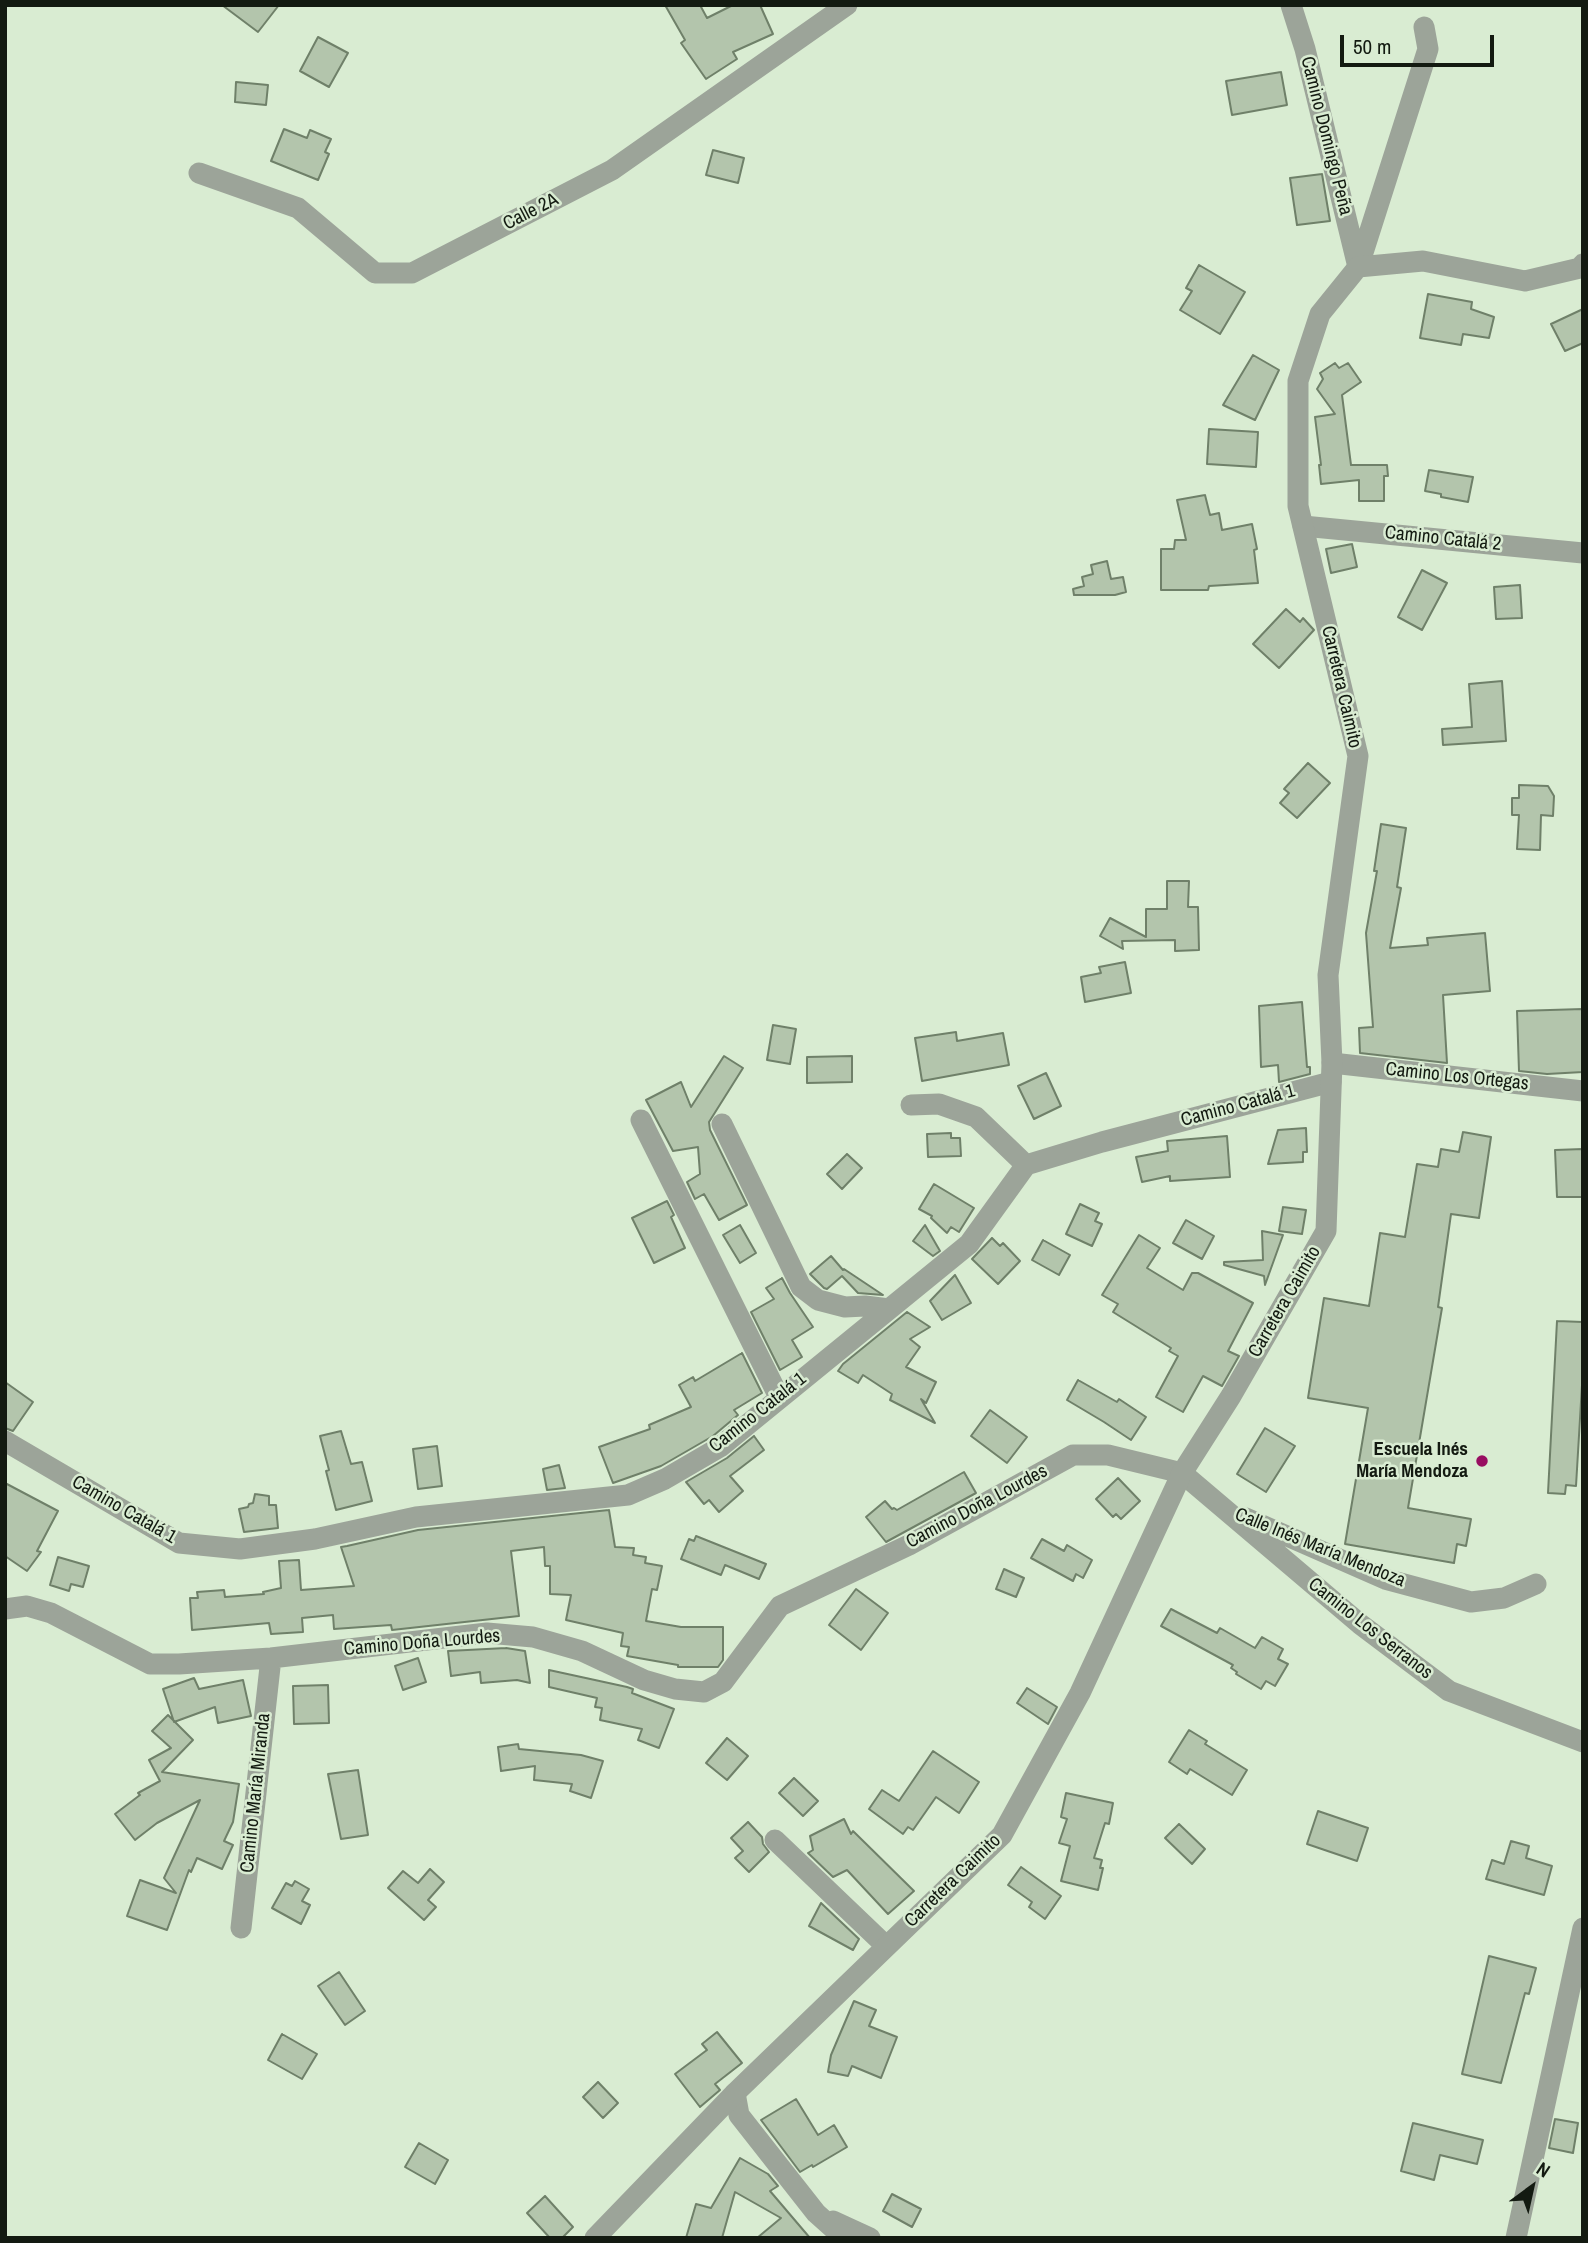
<!DOCTYPE html>
<meta charset="utf-8">
<style>
body{margin:0}
#map{position:relative;width:1588px;height:2243px;overflow:hidden;background:#d9ecd2;font-family:"Archivo Narrow",sans-serif}
canvas{display:block}
.frame{position:absolute;inset:0;border:7px solid #131a11;pointer-events:none}
.north{position:absolute;left:1497px;top:2152px;width:70px;height:70px;-webkit-text-stroke:5px #d9ecd2;paint-order:stroke;rotate:33deg;font-size:19px;font-weight:700;line-height:28px;text-align:center;color:#131a11}
.north::after{content:'';display:block;margin:auto;width:24px;height:32px;background:#131a11;clip-path:polygon(50% 0,100% 100%,50% 72%,0 100%)}
.scale{position:absolute;left:1340px;top:35px;width:154px;height:32px;box-sizing:border-box;border:4px solid #131a11;border-top:0;padding-left:9px;font-size:21px;line-height:24px;white-space:nowrap;color:#131a11;-webkit-text-stroke:5px #d9ecd2;paint-order:stroke}
</style>
<div id="map">
<canvas width="1588" height="2243"></canvas>
<div class="frame"></div>
<div class="north">N</div>
<div class="scale">50 m</div>
</div>
<script>
const ctx = document.querySelector('canvas').getContext('2d');
ctx.lineJoin = 'round';
function fillPath(path, color) { ctx.fillStyle = color; ctx.fill(path, 'evenodd'); }
const poly = rows => new Path2D(rows.map(r => 'M' + r).join(''));
function stroke(path, color, width, dash) { ctx.strokeStyle = color; ctx.lineWidth = width; ctx.lineCap = dash ? 'butt' : 'round'; ctx.setLineDash(dash || []); ctx.stroke(path); }
function label(font, color, halo, rows, align = 'center') {
  ctx.font = font + ' "Archivo Narrow",sans-serif'; ctx.lineWidth = 5; ctx.setLineDash([]); ctx.textBaseline = 'middle'; ctx.strokeStyle = halo; ctx.fillStyle = color; for (const [text, x, y, turn = 0] of rows) {
    ctx.save(); ctx.translate(x, y); ctx.rotate((+turn || 0) * Math.PI / 180); ctx.textAlign = isNaN(turn) ? turn : align; if (halo) ctx.strokeText(text, 0, 0); ctx.fillText(text, 0, 0); ctx.restore();
  }
}
const building = poly([
 [222,5,279,5,258,32,222,5],
 [665,5,700,5,707,18,733,5,760,5,773,34,733,52,737,59,706,79,681,43,685,40,665,5],
 [318,37,348,53,329,87,300,71,318,37],
 [1281,72,1287,105,1232,115,1226,81,1281,72],
 [236,82,268,85,266,105,235,102,236,82],
 [284,129,307,138,310,130,331,139,325,152,329,154,318,180,271,161,284,129],
 [713,150,744,158,738,183,706,175,713,150],
 [1322,174,1330,221,1297,225,1290,178,1322,174],
 [1199,265,1245,292,1220,334,1180,310,1192,291,1186,288,1199,265],
 [1428,294,1472,302,1471,309,1494,317,1489,338,1463,334,1461,345,1420,338,1428,294],
 [1583,309,1583,343,1565,351,1551,324,1583,309],
 [1253,355,1279,370,1255,420,1223,405,1253,355],
 [1335,363,1339,368,1348,363,1361,382,1342,395,1351,465,1387,465,1388,476,1384,476,1384,501,1359,501,1359,480,1321,484,1319,465,1321,465,1315,417,1335,414,1317,389,1323,379,1320,373,1335,363],
 [1209,429,1258,432,1256,467,1207,464,1209,429],
 [1429,470,1473,477,1468,502,1441,497,1441,494,1425,491,1429,470],
 [1205,495,1210,515,1219,513,1222,530,1252,524,1257,549,1254,550,1258,583,1209,586,1208,590,1161,590,1161,549,1174,549,1175,540,1186,540,1177,500,1205,495],
 [1352,544,1357,567,1331,573,1326,549,1352,544],
 [1107,561,1111,579,1123,577,1126,592,1115,595,1074,595,1073,589,1084,586,1082,577,1093,574,1091,565,1107,561],
 [1422,570,1447,583,1422,630,1398,617,1422,570],
 [1520,585,1522,618,1496,619,1494,587,1520,585],
 [1286,609,1300,622,1303,618,1314,630,1279,668,1253,644,1286,609],
 [1502,681,1506,741,1443,745,1442,729,1472,727,1469,684,1502,681],
 [1308,763,1330,783,1297,818,1280,803,1289,793,1284,789,1308,763],
 [1519,785,1548,786,1554,796,1553,816,1541,815,1540,850,1517,849,1519,815,1512,815,1512,798,1519,798,1519,785],
 [1381,824,1406,828,1397,887,1401,888,1390,948,1428,945,1427,938,1485,933,1490,991,1443,995,1447,1063,1360,1053,1359,1028,1373,1027,1366,933,1377,871,1374,871,1381,824],
 [1167,881,1189,881,1188,907,1198,907,1199,950,1175,951,1175,940,1122,941,1123,949,1100,936,1110,918,1146,937,1146,909,1167,909,1167,881],
 [1125,962,1131,993,1085,1002,1081,977,1101,973,1099,967,1125,962],
 [1302,1002,1307,1067,1310,1067,1310,1074,1279,1082,1278,1065,1261,1067,1259,1006,1302,1002],
 [1583,1009,1583,1072,1547,1074,1519,1071,1517,1011,1583,1009],
 [773,1025,796,1029,790,1064,767,1060,773,1025],
 [956,1032,957,1041,1003,1033,1009,1065,922,1081,915,1038,956,1032],
 [724,1056,743,1068,709,1122,710,1130,747,1205,719,1220,704,1194,695,1199,687,1182,700,1174,698,1147,673,1151,646,1100,681,1082,691,1107,724,1056],
 [852,1056,852,1082,807,1083,807,1057,852,1056],
 [1046,1073,1061,1106,1034,1119,1018,1086,1046,1073],
 [1306,1128,1307,1152,1303,1152,1303,1162,1268,1164,1278,1130,1306,1128],
 [1463,1132,1491,1137,1479,1218,1451,1214,1438,1307,1442,1308,1408,1508,1471,1519,1466,1546,1457,1544,1454,1563,1345,1544,1368,1408,1308,1398,1324,1298,1369,1306,1380,1233,1405,1237,1417,1164,1438,1167,1441,1149,1459,1152,1463,1132],
 [951,1133,951,1138,960,1138,961,1156,928,1157,927,1134,951,1133],
 [1227,1136,1230,1177,1170,1181,1170,1176,1142,1182,1136,1157,1168,1151,1167,1141,1227,1136],
 [1583,1149,1583,1197,1557,1197,1555,1150,1583,1149],
 [847,1154,862,1168,842,1189,827,1174,847,1154],
 [934,1184,974,1208,959,1232,951,1227,947,1233,931,1218,932,1216,919,1209,934,1184],
 [667,1201,674,1215,671,1217,685,1248,654,1263,632,1218,667,1201],
 [1080,1204,1099,1213,1095,1221,1102,1224,1092,1246,1066,1234,1080,1204],
 [1283,1207,1306,1210,1302,1234,1279,1231,1283,1207],
 [1186,1220,1214,1236,1202,1259,1173,1243,1186,1220],
 [740,1225,756,1253,740,1263,723,1235,740,1225],
 [925,1225,940,1251,933,1256,913,1241,925,1225],
 [1262,1231,1283,1235,1265,1285,1264,1276,1224,1265,1224,1262,1263,1260,1262,1231],
 [1139,1235,1160,1248,1147,1268,1183,1290,1192,1273,1198,1273,1253,1303,1228,1351,1239,1356,1222,1386,1203,1376,1183,1412,1156,1397,1178,1356,1169,1351,1171,1348,1113,1312,1118,1304,1102,1295,1139,1235],
 [992,1238,1000,1246,1003,1243,1020,1261,998,1284,972,1259,992,1238],
 [1043,1240,1070,1255,1059,1275,1032,1260,1043,1240],
 [831,1256,843,1270,844,1269,883,1295,858,1293,842,1276,827,1289,824,1288,810,1274,831,1256],
 [955,1275,971,1303,942,1320,930,1301,955,1275],
 [782,1278,790,1293,813,1327,792,1340,802,1357,780,1370,751,1312,774,1299,766,1288,782,1278],
 [907,1312,930,1327,910,1339,920,1347,906,1367,936,1382,926,1403,921,1399,935,1423,890,1400,892,1394,863,1375,858,1383,838,1371,843,1364,907,1312],
 [1557,1321,1583,1322,1583,1368,1576,1486,1566,1485,1565,1494,1548,1493,1557,1321],
 [742,1353,762,1393,734,1410,738,1415,713,1436,661,1466,613,1483,599,1447,650,1429,649,1425,691,1407,679,1385,693,1377,695,1381,742,1353],
 [1078,1380,1117,1402,1119,1399,1146,1417,1131,1440,1104,1422,1067,1400,1078,1380],
 [5,1382,33,1402,13,1431,5,1428,5,1382],
 [990,1410,1027,1437,1007,1463,971,1436,990,1410],
 [1265,1428,1295,1446,1266,1492,1237,1474,1265,1428],
 [341,1431,351,1464,362,1462,372,1501,336,1510,326,1471,329,1470,320,1436,341,1431],
 [754,1436,764,1450,730,1476,743,1491,719,1512,709,1500,704,1504,686,1482,727,1458,754,1436],
 [437,1446,442,1486,418,1489,413,1449,437,1446],
 [559,1465,565,1488,547,1490,543,1469,559,1465],
 [964,1472,976,1493,886,1542,866,1517,885,1501,892,1509,894,1508,897,1510,964,1472],
 [1118,1478,1140,1501,1121,1519,1116,1514,1113,1517,1096,1499,1118,1478],
 [5,1483,58,1511,37,1551,41,1552,27,1571,5,1556,5,1483],
 [255,1494,269,1496,269,1505,276,1505,278,1528,244,1532,239,1509,248,1507,249,1504,253,1503,255,1494],
 [609,1510,615,1547,634,1548,633,1555,646,1557,645,1563,662,1566,657,1590,652,1589,646,1621,681,1627,723,1627,723,1660,718,1667,678,1667,678,1665,627,1656,629,1647,621,1646,623,1633,566,1620,571,1595,550,1594,550,1566,545,1566,544,1547,511,1551,519,1616,392,1630,391,1625,334,1629,333,1615,302,1618,303,1632,271,1634,269,1623,192,1630,190,1598,198,1598,197,1592,224,1590,225,1597,264,1594,263,1592,281,1588,279,1561,299,1560,301,1590,354,1586,341,1547,347,1546,418,1530,609,1510],
 [696,1536,766,1564,759,1579,725,1565,721,1575,681,1559,689,1539,694,1541,696,1536],
 [1042,1539,1064,1551,1067,1545,1092,1560,1083,1578,1076,1574,1073,1581,1031,1558,1042,1539],
 [58,1557,89,1566,83,1587,71,1584,69,1591,50,1585,58,1557],
 [1004,1569,1024,1578,1016,1597,996,1589,1004,1569],
 [856,1589,888,1613,861,1650,829,1625,856,1589],
 [1171,1609,1217,1633,1220,1628,1255,1648,1262,1637,1283,1649,1278,1659,1288,1664,1275,1686,1266,1681,1261,1689,1236,1674,1237,1672,1231,1668,1233,1665,1161,1626,1171,1609],
 [506,1648,525,1651,530,1683,517,1680,481,1683,480,1672,451,1676,448,1651,506,1648],
 [418,1658,426,1682,403,1690,395,1666,418,1658],
 [549,1670,627,1687,633,1689,632,1693,674,1709,659,1748,638,1740,642,1729,600,1720,602,1708,595,1707,597,1698,549,1687,549,1670],
 [194,1678,199,1689,243,1680,251,1716,218,1723,215,1707,174,1722,163,1689,194,1678],
 [328,1685,329,1723,294,1724,293,1686,328,1685],
 [1027,1688,1057,1707,1048,1724,1017,1703,1027,1688],
 [168,1715,193,1740,162,1772,239,1784,233,1822,224,1841,233,1845,222,1869,197,1858,191,1872,189,1870,167,1930,127,1916,140,1880,176,1893,164,1878,200,1800,157,1823,135,1840,115,1814,140,1795,138,1793,160,1781,149,1760,171,1748,152,1731,168,1715],
 [1189,1730,1207,1741,1205,1744,1247,1770,1232,1795,1190,1769,1187,1774,1169,1762,1189,1730],
 [727,1738,748,1756,727,1780,706,1763,727,1738],
 [518,1744,519,1749,581,1755,603,1761,591,1798,570,1791,572,1784,534,1780,535,1766,501,1771,498,1747,518,1744],
 [933,1751,979,1782,959,1813,936,1797,913,1830,908,1827,903,1834,869,1809,882,1790,899,1801,933,1751],
 [358,1770,368,1835,341,1839,328,1774,358,1770],
 [794,1778,818,1801,803,1816,779,1793,794,1778],
 [1066,1793,1113,1803,1109,1824,1105,1823,1094,1858,1102,1860,1100,1868,1103,1868,1098,1890,1061,1881,1070,1846,1059,1843,1067,1819,1061,1817,1066,1793],
 [1318,1811,1368,1828,1357,1861,1307,1844,1318,1811],
 [844,1819,851,1834,853,1831,914,1891,888,1914,847,1870,833,1877,808,1853,813,1850,810,1836,844,1819],
 [748,1822,762,1837,763,1844,769,1852,749,1872,735,1858,743,1851,731,1838,748,1822],
 [1179,1824,1205,1849,1192,1864,1165,1838,1179,1824],
 [1511,1841,1529,1846,1526,1858,1552,1866,1544,1895,1486,1879,1492,1860,1504,1864,1511,1841],
 [1021,1867,1061,1896,1045,1919,1029,1907,1032,1902,1008,1885,1021,1867],
 [430,1869,444,1882,428,1900,436,1907,424,1920,388,1888,403,1871,418,1883,430,1869],
 [295,1881,309,1889,302,1901,310,1905,301,1924,272,1908,286,1883,292,1886,295,1881],
 [821,1903,859,1939,853,1950,809,1926,821,1903],
 [1489,1956,1536,1968,1529,1994,1525,1993,1501,2083,1462,2074,1489,1956],
 [339,1972,365,2011,345,2025,318,1986,339,1972],
 [854,2001,876,2010,869,2026,897,2037,881,2078,852,2066,848,2076,828,2072,831,2055,854,2001],
 [717,2032,742,2063,715,2084,720,2090,700,2107,675,2074,707,2050,702,2044,717,2032],
 [282,2034,317,2054,302,2079,268,2060,282,2034],
 [598,2082,618,2103,603,2118,583,2097,598,2082],
 [796,2099,818,2135,834,2125,847,2147,813,2167,812,2165,800,2172,761,2120,796,2099],
 [1555,2119,1578,2123,1573,2153,1549,2148,1555,2119],
 [1413,2123,1483,2140,1477,2164,1440,2155,1434,2180,1401,2171,1413,2123],
 [419,2143,448,2160,435,2184,405,2167,419,2143],
 [740,2158,768,2174,778,2186,770,2191,810,2238,757,2238,781,2218,735,2192,722,2238,686,2238,696,2204,711,2208,740,2158],
 [892,2194,921,2209,912,2227,883,2211,892,2194],
 [545,2196,573,2227,562,2238,550,2238,527,2213,545,2196]
]);
const minor = poly([
 [1291,5,1305,49,1358,267],
 [199,173,298,208,375,273,412,273,612,170,847,5],
 [1359,265,1428,49,1424,27],
 [1303,526,1583,553],
 [1332,1063,1583,1091],
 [911,1105,939,1104,976,1117,1026,1165],
 [641,1120,779,1397],
 [722,1124,801,1287,818,1300,845,1307,865,1306,889,1309],
 [5,1441,179,1543,240,1549,315,1539,416,1517,628,1495,665,1479,720,1447,969,1244,1026,1165,1102,1142,1331,1082],
 [1246,1518,1385,1579,1471,1602,1504,1598,1536,1584],
 [5,1609,27,1606,51,1613,150,1664,179,1664,271,1658,487,1633,533,1637,582,1651,644,1680,675,1689,704,1692,723,1682,780,1606,909,1545,1073,1455,1108,1455,1182,1473,1360,1624,1449,1691,1583,1742],
 [775,1840,886,1946],
 [241,1928,271,1658],
 [735,2093,739,2115,816,2213,844,2238],
 [833,2221,870,2238],
 [1516,2238,1583,1928]
]);
const tertiary = poly([
 [595,2238,735,2093,1002,1835,1080,1693,1182,1473,1231,1396,1326,1231,1332,1063,1328,975,1358,756,1298,506,1298,381,1320,314,1358,267,1423,261,1525,281,1580,268,1583,264]
]);
const markers = [
 [1482,1461,7,"#980d61"]
];
const streetNames = [
 ["Camino Domingo Peña",1326,136,76],
 ["Calle 2A",531,212,-27],
 ["Camino Catalá 2",1443,539,6],
 ["Carretera Caimito",1341,687,77],
 ["Camino Los Ortegas",1457,1077,6],
 ["Camino Catalá 1",1238,1106,-15],
 ["Carretera Caimito",1285,1302,-60],
 ["Camino Catalá 1",758,1413,-38],
 ["Camino Doña Lourdes",977,1507,-28],
 ["Camino Catalá 1",124,1510,30],
 ["Calle Inés María Mendoza",1320,1548,22],
 ["Camino Los Serranos",1370,1629,38],
 ["Camino Doña Lourdes",422,1643,-5],
 ["Camino María Miranda",256,1793,-84],
 ["Carretera Caimito",953,1881,-44]
];
const poiNames = [
 ["Escuela Inés",1468,1450],
 ["María Mendoza",1468,1472]
];
fillPath(building, '#b3c5ac');
stroke(building, '#6f8069', 2);
stroke(minor, '#9ca499', 21);
stroke(tertiary, '#9ca499', 21);
for (const [x, y, r, color] of markers) { const dot = new Path2D(); dot.arc(x, y, r, 0, 2 * Math.PI); ctx.fillStyle = color; ctx.fill(dot); stroke(dot, '#d9ecd2', 2.5); }
label('19px', '#131a11', '#d9ecd2', streetNames);
label('bold 19px', '#131a11', '#d9ecd2', poiNames, 'right');
</script>
